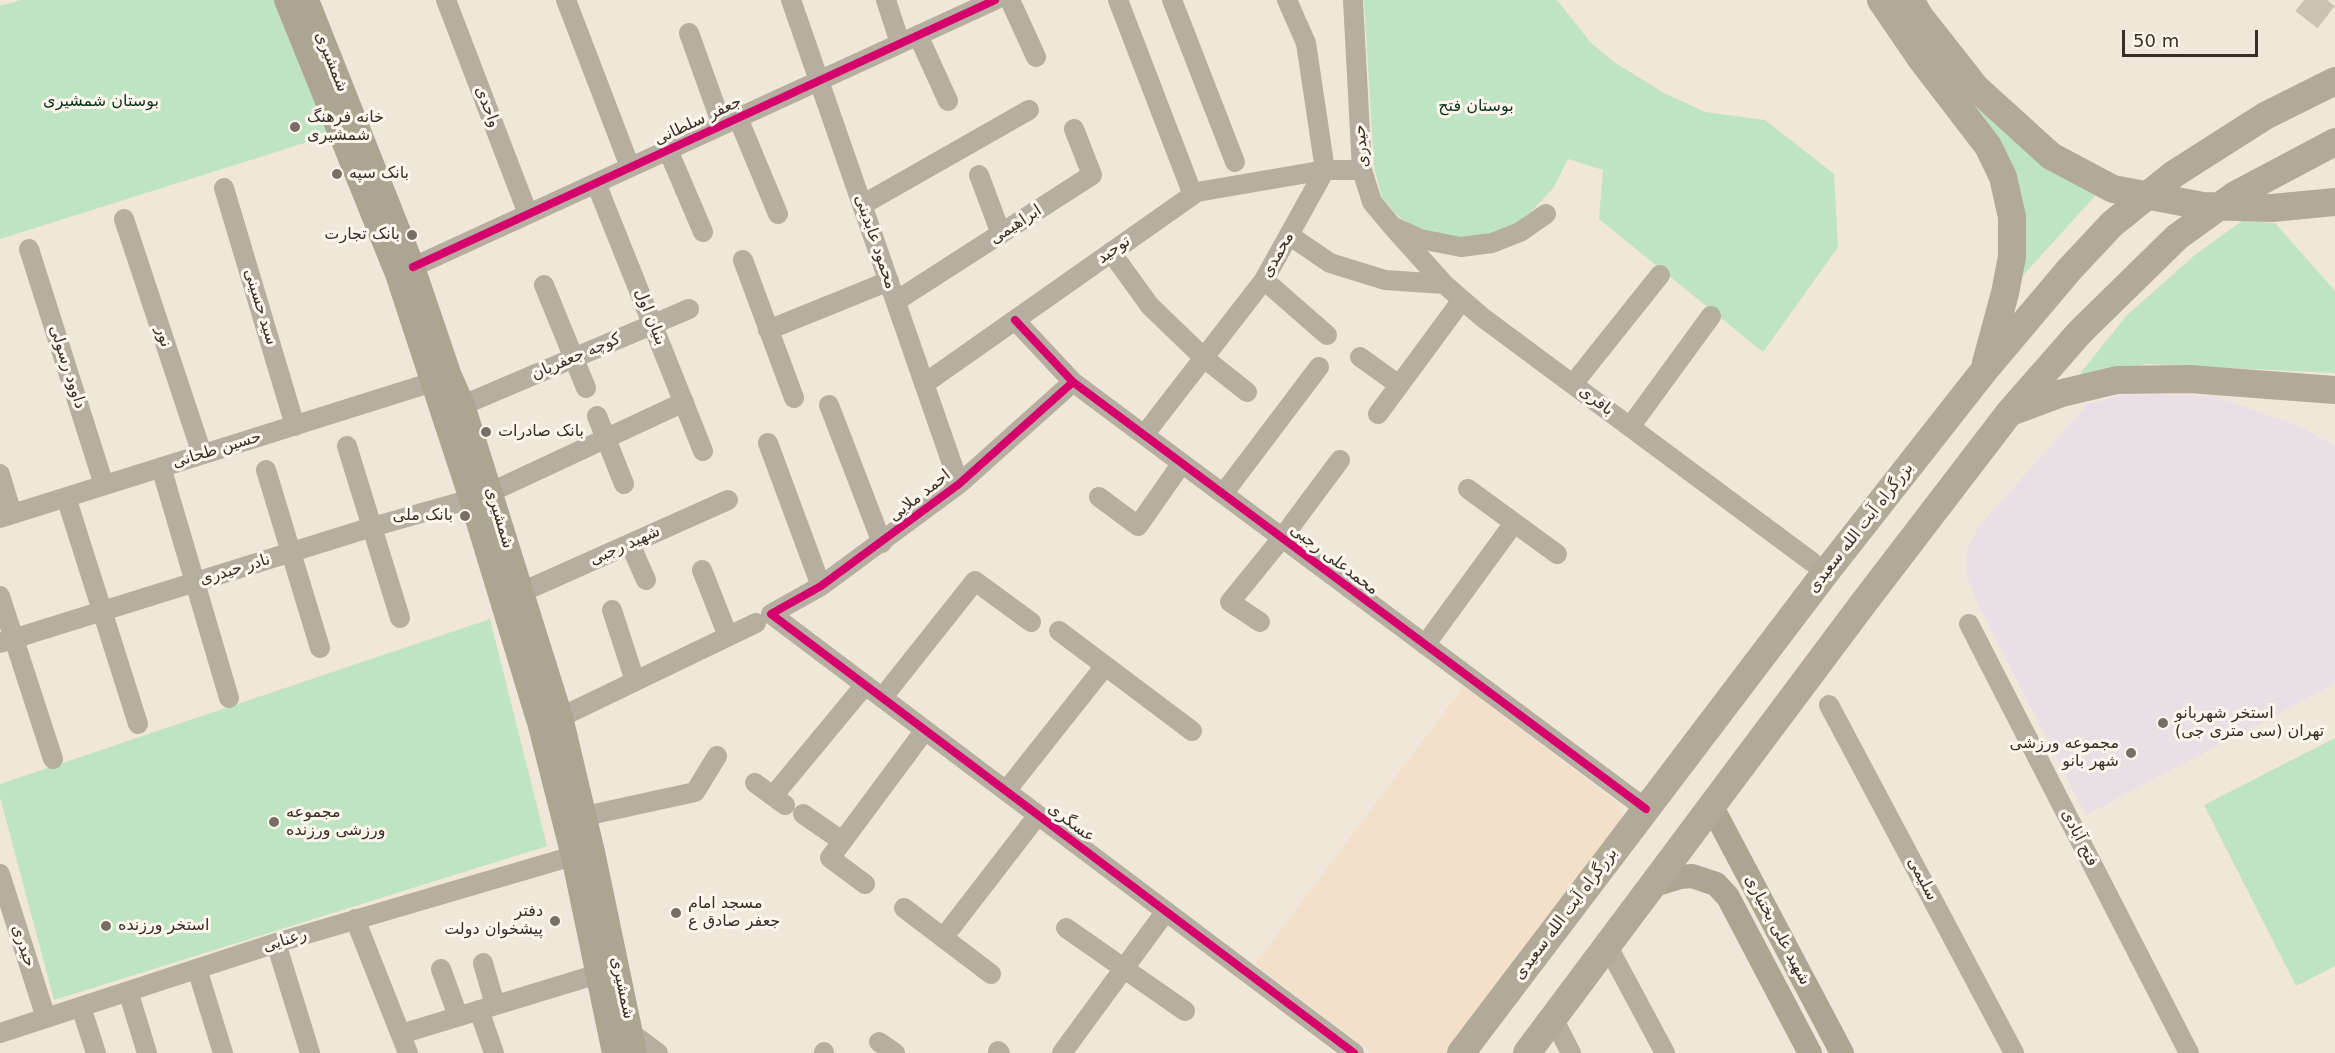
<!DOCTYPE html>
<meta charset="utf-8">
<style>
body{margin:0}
#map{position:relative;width:2335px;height:1053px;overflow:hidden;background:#f0e6d9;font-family:"DejaVu Sans",sans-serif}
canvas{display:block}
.scale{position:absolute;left:2122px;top:30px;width:136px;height:27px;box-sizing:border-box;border:3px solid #362f26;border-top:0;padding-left:8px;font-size:18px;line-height:21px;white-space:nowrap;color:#362f26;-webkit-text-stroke:4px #fef6ec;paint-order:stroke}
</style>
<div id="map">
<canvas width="2335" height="1053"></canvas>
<div class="scale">50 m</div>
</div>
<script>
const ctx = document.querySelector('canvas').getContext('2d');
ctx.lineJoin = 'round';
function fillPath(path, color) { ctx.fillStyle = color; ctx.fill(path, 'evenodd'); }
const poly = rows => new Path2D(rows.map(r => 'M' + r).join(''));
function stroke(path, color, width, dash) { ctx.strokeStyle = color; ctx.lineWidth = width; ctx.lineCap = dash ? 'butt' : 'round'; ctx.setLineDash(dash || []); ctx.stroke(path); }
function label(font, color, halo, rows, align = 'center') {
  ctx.font = font + ' "DejaVu Sans","Noto Sans Arabic",sans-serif'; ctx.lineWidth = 6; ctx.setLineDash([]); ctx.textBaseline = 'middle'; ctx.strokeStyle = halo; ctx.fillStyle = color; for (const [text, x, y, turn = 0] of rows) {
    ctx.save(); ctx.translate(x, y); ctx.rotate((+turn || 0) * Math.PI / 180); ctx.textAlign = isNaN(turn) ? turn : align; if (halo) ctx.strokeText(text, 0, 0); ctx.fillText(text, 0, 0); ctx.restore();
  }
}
const commercial = poly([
 [2126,394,2215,396,2303,428,2335,446,2335,684,2086,815,1977,602,1967,576,1967,549,1980,525,2088,404]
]);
const built = poly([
 [1464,686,1619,804,1623,823,1451,1053,1372,1053,1255,964]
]);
const green = poly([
 [21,0,282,0,333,134,0,239,0,6],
 [1364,0,1557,0,1591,43,1614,62,1664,93,1705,112,1765,120,1834,174,1838,247,1763,352,1599,219,1603,170,1568,159,1554,187,1530,213,1510,229,1476,237,1441,236,1419,231,1397,215,1382,198,1374,167],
 [1943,71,2096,195,2016,283,2021,239],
 [2242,221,2275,223,2335,291,2335,373,2146,364,2075,380,2127,315,2195,255],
 [490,619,547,846,54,1000,0,797,0,784],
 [2335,738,2335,966,2296,986,2204,805]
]);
const highwayTunnel = poly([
 [2304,0,2335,24]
]);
const minor = poly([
 [446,0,528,214],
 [566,0,630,167],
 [791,0,959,484],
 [886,0,900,43],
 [1010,0,1036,57],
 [1118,0,1193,195],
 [1172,0,1235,162],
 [1353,0,1362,170,1372,202,1392,226,1420,239,1461,247,1492,243,1520,232,1546,214],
 [689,33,722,125],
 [918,35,948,101],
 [738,118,778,214],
 [668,150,703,232],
 [979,175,1001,234],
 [596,183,703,451],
 [224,188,295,426],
 [862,205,1029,110],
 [124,219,202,454],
 [1392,226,1444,284,1482,317,1812,562],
 [1289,235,1330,263,1385,280,1444,284],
 [29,249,104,485],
 [1111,252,1150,306,1204,358,1247,392],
 [743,260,794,398],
 [413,267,995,0],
 [1264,280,1327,335],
 [544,285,586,388],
 [896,301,1092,175,1074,129],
 [1015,320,1073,382,1646,809],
 [768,330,889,281],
 [1360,357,1399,385],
 [1073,382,959,484,821,586,771,614,1354,1053],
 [924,384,1197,192,1325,170,1362,170],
 [1573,384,1660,275],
 [463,405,689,309],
 [829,405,882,543],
 [1378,414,1462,300],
 [597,416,624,484],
 [1630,427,1711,316],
 [1144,435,1264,280,1325,170,1306,43,1287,0],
 [768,443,821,586],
 [347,446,400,618],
 [161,467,229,698],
 [266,470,320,648],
 [0,474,12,514],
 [1468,489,1557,554],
 [491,492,684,402],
 [1223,494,1319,367],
 [66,497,138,724],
 [1099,497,1138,526,1182,463],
 [0,518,433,382],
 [630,544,646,580],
 [702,570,728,636],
 [522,592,728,500],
 [0,596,53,759],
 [612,610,635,681],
 [1260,622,1230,602,1282,538,1340,460],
 [1969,624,2189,1053],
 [1059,631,1192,731],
 [0,643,372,527,471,499],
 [1425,645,1514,523],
 [882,698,975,581,1031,622],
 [1829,705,2014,1053],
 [561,717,756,623],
 [755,783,785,805],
 [1006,791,1105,666],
 [773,796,865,685],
 [803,814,842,841],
 [585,816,695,792,717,756],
 [0,874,46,1018],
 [865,884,830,858,925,730],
 [904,908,991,974],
 [355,919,408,1053],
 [1066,928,1185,1011],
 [943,938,1038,815],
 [276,943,310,1053],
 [1607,945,1665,1053],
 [483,963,495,1005],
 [197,969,223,1053],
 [441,969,458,1016],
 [128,991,147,1053],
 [81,1007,96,1053],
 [479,1010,494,1053],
 [1553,1018,1571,1053],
 [0,1033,276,943,573,856],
 [631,1033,658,1053],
 [401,1034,598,974],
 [879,1042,895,1053],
 [998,1051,1000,1053],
 [824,1053,824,1052],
 [1062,1053,1166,911]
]);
const major = poly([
 [286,0,397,274,471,499,540,726,573,856,614,1053],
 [307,0,413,267,450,376,463,405,561,717,593,852,635,1053],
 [1712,807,1842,1053],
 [1651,886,1680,877,1692,876,1716,884,1728,897,1810,1053]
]);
const highway = poly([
 [1881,0,1922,60,1988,146,2003,177,2012,217,2012,257,2005,293,1986,363],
 [2011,412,2062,393,2117,380,2189,379,2335,390],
 [1461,1053,1826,572,1983,372,2069,270,2112,224,2174,174,2265,116,2335,81],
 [1527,1053,1862,605,2009,413,2080,332,2177,237,2235,195,2335,142]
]);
const highwayBridge = poly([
 [1910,0,1920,17,1975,87,2051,156,2113,189,2203,206,2272,208,2335,202]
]);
const cycleway = poly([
 [413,267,995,0],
 [1015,320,1073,382,1646,809],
 [1073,382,959,484,821,586,771,614,1354,1053]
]);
const markers = [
 [295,127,6,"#776f65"],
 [337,174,6,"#776f65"],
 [412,235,6,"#776f65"],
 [486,432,6,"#776f65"],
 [465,516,6,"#776f65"],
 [2163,723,6,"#776f65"],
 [2131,753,6,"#776f65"],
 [274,822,6,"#776f65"],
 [676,913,6,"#776f65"],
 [555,921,6,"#776f65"],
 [106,926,6,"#776f65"]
];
const streetNames = [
 ["شمشیری",331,62,68],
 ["واحدی",487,107,69],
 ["جعفر سلطانی",698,121,-25],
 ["حیدری",1362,146,-95],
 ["ابراهیمی",1016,225,-33],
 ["محمود عابدینی",875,242,71],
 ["توحید",1114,250,-35],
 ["محمدی",1278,255,-61],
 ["سید حسینی",260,307,73],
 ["بنیان اول",650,317,68],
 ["نور",163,337,72],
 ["کوچه جعفریان",576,357,-23],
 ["داوود رسولی",67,367,72],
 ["باقری",1596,401,37],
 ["حسین طحانی",217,450,-17],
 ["احمد ملایی",920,496,-38],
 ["شمشیری",499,518,73],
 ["بزرگراه آیت الله سعیدی",1861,528,-52],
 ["شهید رجبی",625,546,-24],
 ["محمدعلی رجبی",1334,560,37],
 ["نادر حیدری",235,570,-17],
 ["عسگری",1071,823,37],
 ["فتح آبادی",2079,838,63],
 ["سلیمی",1922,879,62],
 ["بزرگراه آیت الله سعیدی",1566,914,-53],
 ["شهید علی بختیاری",1777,930,62],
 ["رعنایی",285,941,-17],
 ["حیدری",23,946,72],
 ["شمشیری",622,988,78]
];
const parkNames = [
 ["بوستان شمشیری",101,102],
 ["بوستان فتح",1476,107]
];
const poiNames = [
 ["خانه فرهنگ",307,118],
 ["شمشیری",307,136],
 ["بانک سپه",349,174],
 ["بانک تجارت",400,235,"right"],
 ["بانک صادرات",498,432],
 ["بانک ملی",453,516,"right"],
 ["استخر شهربانو",2175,714],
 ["تهران (سی متری جی)",2175,732],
 ["مجموعه ورزشی",2119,744,"right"],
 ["شهر بانو",2119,762,"right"],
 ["مجموعه",286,813],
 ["ورزشی ورزنده",286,831],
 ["مسجد امام",688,904],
 ["جعفر صادق ع",688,922],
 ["دفتر",543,912,"right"],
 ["پیشخوان دولت",543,930,"right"],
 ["استخر ورزنده",118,926]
];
fillPath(commercial, '#e9e0e6');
fillPath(built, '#f2e0ca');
fillPath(green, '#bee4c3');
stroke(highwayTunnel, '#cbc1b5', 28, [28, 14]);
stroke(minor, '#b6aea1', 20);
stroke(major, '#aea492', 24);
stroke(highway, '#b3a998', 28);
stroke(highwayBridge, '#b3a998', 28);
stroke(cycleway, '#d6006c', 8);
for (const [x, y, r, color] of markers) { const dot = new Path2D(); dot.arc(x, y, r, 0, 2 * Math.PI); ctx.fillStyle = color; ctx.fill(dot); stroke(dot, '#fef6ec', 2); }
label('16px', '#362f26', '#fef6ec', streetNames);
label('16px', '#09341d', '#fef6ec', parkNames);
label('16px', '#362f26', '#fef6ec', poiNames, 'left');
</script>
